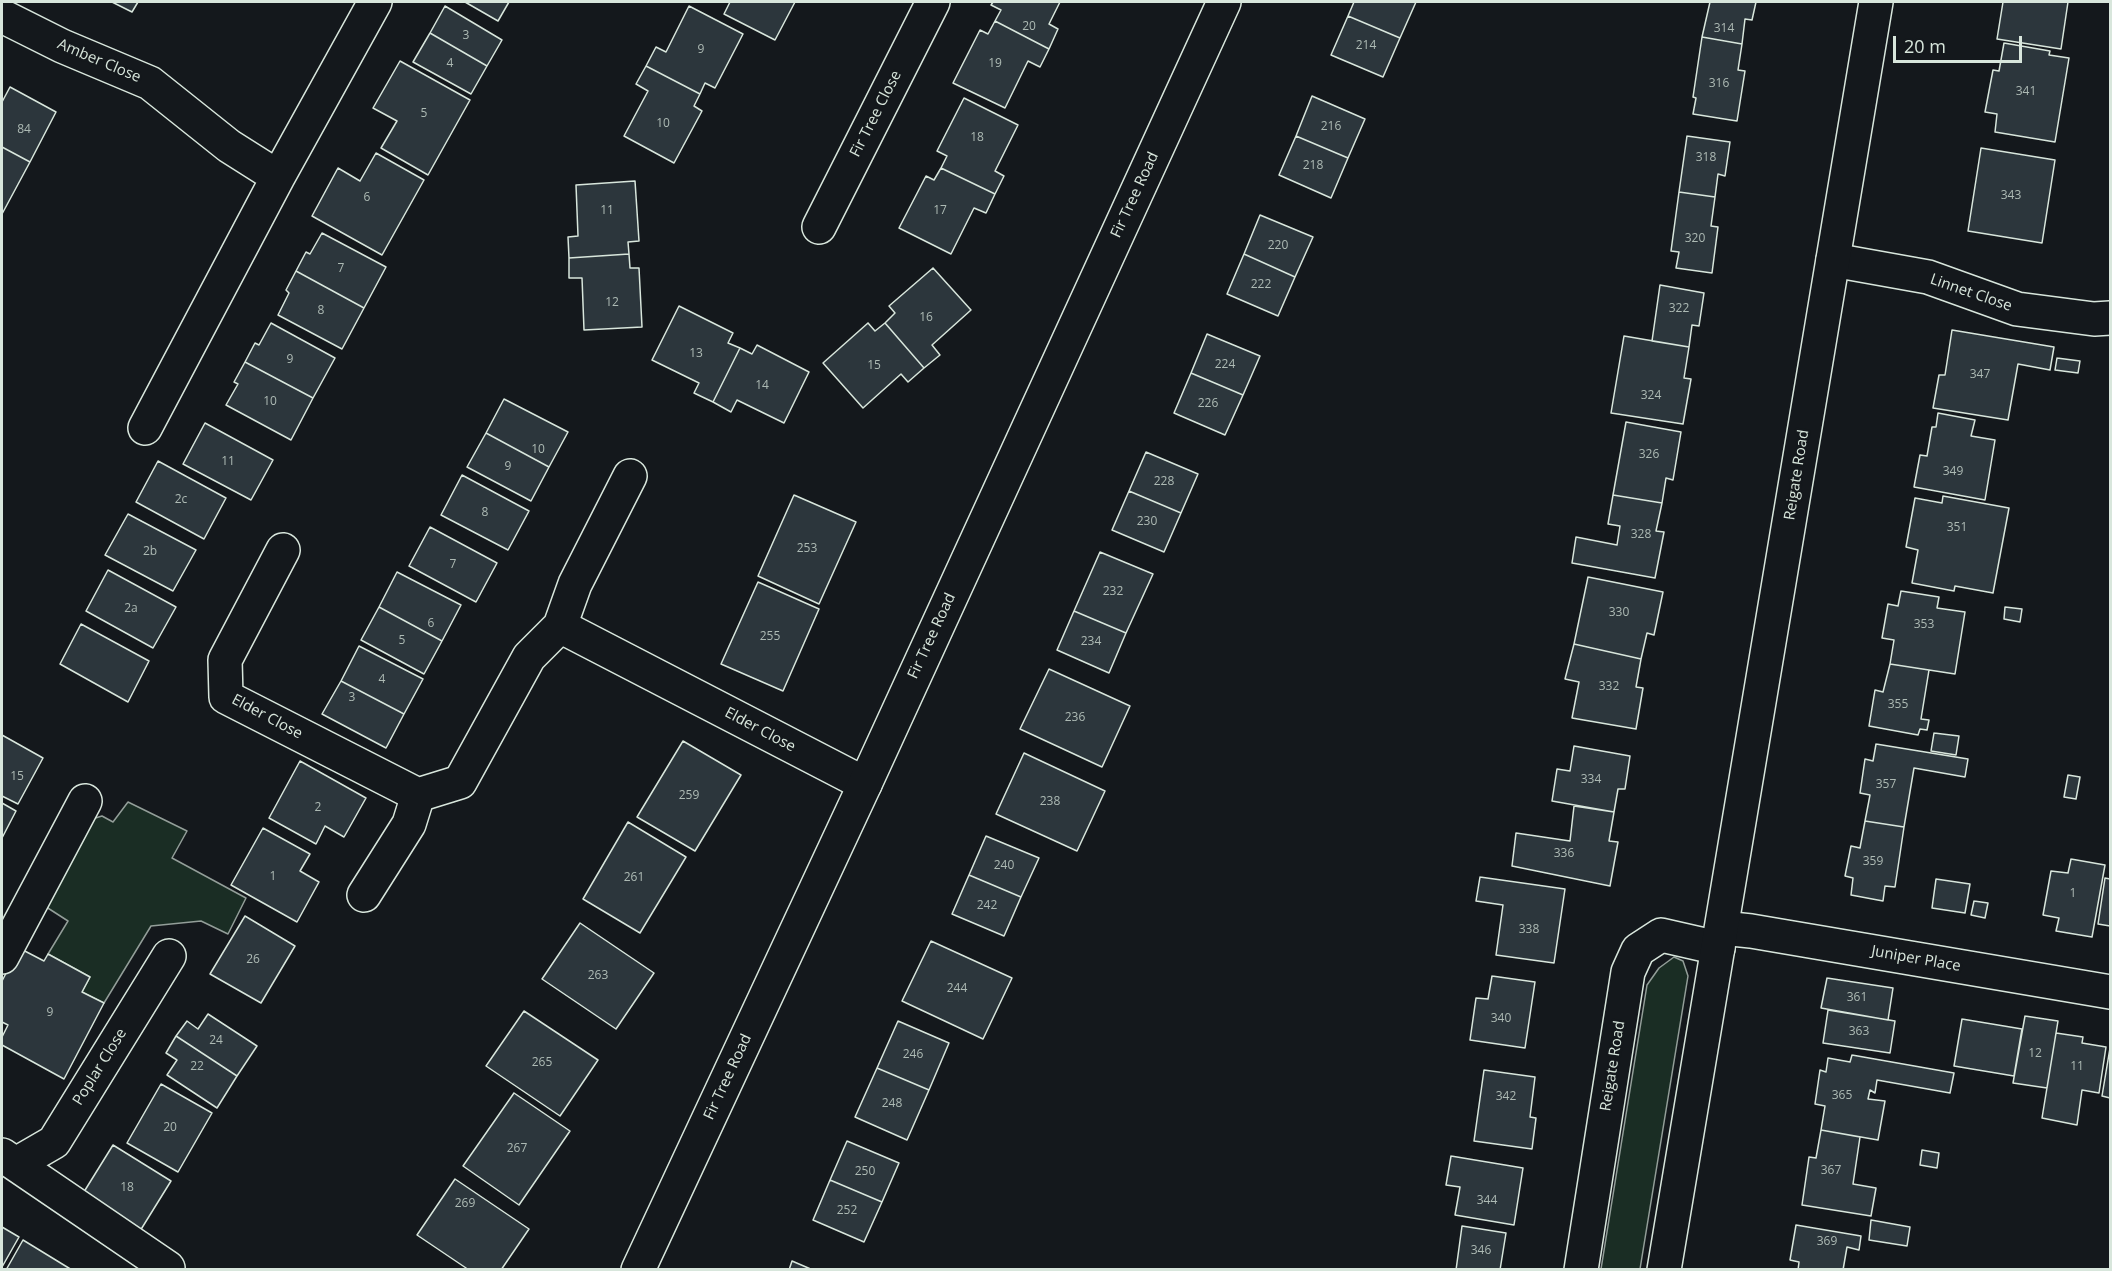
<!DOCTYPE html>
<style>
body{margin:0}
#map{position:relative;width:2112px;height:1271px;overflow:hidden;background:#14181c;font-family:"Open Sans",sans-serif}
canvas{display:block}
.frame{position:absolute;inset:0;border:3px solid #d8e6dc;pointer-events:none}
.scale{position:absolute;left:1893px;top:36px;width:129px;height:27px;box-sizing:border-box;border:3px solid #d8e6dc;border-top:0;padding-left:8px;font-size:18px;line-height:21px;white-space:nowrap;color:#d8e6dc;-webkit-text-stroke:4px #14181c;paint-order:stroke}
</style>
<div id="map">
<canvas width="2112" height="1271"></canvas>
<div class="frame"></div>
<div class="scale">20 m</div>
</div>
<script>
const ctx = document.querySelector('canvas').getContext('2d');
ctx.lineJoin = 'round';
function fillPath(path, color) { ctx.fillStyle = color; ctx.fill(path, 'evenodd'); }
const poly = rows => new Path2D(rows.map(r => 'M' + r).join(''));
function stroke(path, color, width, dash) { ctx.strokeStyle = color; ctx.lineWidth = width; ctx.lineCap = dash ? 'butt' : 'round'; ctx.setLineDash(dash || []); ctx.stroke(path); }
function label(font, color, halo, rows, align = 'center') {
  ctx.font = font + ' "Open Sans",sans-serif'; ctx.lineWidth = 4.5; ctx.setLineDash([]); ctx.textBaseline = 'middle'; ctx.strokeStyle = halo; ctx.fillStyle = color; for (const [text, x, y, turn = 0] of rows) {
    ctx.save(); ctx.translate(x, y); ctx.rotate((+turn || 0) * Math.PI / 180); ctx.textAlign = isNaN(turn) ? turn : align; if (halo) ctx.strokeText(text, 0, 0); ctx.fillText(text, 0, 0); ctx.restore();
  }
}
const green = poly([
 [128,802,187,831,172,858,246,898,228,934,201,921,151,926,104,1003,82,992,90,977,48,954,68,921,40,903,89,820,102,816,113,822,128,802],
 [1674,957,1683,961,1688,976,1640,1269,1601,1269,1647,985,1659,968,1674,957]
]);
const building = poly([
 [112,2,138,2,132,12,112,2],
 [465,2,509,2,498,21,465,2],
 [730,2,795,2,775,40,724,14,730,2],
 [993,2,1060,2,1049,24,1058,29,1049,49,995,21,1001,10,991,5,993,2],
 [1354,2,1416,2,1400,38,1348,16,1354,2],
 [1710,2,1756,2,1752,20,1745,19,1742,44,1702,37,1710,2],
 [2003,2,2068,2,2061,49,1997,39,2003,2],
 [445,6,502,40,487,66,430,33,445,6],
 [689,6,743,34,715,88,705,83,700,94,646,66,656,47,666,52,689,6],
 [1348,16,1400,38,1383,77,1331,55,1348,16],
 [995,21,1049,49,1040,67,1028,61,1005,108,953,83,980,30,988,34,995,21],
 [430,33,487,66,471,94,413,62,430,33],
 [1702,37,1742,44,1738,70,1745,71,1737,121,1693,114,1696,98,1693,97,1702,37],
 [2004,43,2050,51,2049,55,2069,58,2055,142,1995,132,1997,114,1985,112,1993,70,1999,71,2004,43],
 [400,61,470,100,428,175,381,148,397,121,373,108,400,61],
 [646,66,700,94,694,106,702,111,674,163,624,136,648,91,636,84,646,66],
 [10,87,56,112,30,162,2,147,2,102,10,87],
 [1312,96,1365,119,1348,158,1296,136,1312,96],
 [964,98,1018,125,995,171,1004,176,995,194,941,168,947,156,937,151,964,98],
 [1296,136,1348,158,1331,198,1279,175,1296,136],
 [1687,136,1730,142,1725,176,1718,174,1715,197,1679,192,1687,136],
 [2,147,30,162,2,214,2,147],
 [1981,148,2055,160,2042,243,1968,231,1981,148],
 [376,153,424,180,382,255,312,216,338,168,360,181,376,153],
 [941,168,995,194,986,213,974,208,951,254,899,228,926,176,934,180,941,168],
 [635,181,639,241,628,242,629,254,569,258,568,237,578,236,576,185,635,181],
 [1679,192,1715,197,1711,226,1718,227,1712,273,1676,268,1679,252,1671,251,1679,192],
 [1260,215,1313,237,1295,277,1244,254,1260,215],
 [322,233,386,267,364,308,296,271,306,252,310,254,322,233],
 [629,254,630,268,639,268,642,327,584,330,582,278,569,278,569,258,629,254],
 [1244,254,1295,277,1278,316,1227,294,1244,254],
 [933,268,971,310,932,345,940,355,924,368,885,323,895,313,889,306,933,268],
 [296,271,364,308,342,349,278,315,289,293,286,290,296,271],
 [1660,285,1704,293,1699,326,1692,325,1689,347,1652,341,1660,285],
 [679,306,733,333,728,343,740,348,713,402,694,393,699,383,652,360,679,306],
 [271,323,335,358,313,398,245,362,255,343,259,345,271,323],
 [868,323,875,331,885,323,924,368,908,382,901,374,863,408,823,363,868,323],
 [1952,330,2054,347,2050,370,2018,364,2008,420,1933,408,1939,375,1945,375,1952,330],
 [1207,334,1260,356,1243,395,1191,373,1207,334],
 [1624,336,1689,347,1684,378,1691,379,1683,424,1611,413,1624,336],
 [757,345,809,372,784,423,737,400,731,412,713,402,740,348,752,354,757,345],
 [2057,358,2080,361,2078,373,2055,370,2057,358],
 [245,362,313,398,291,440,226,405,238,384,234,382,245,362],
 [1191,373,1243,395,1225,435,1174,413,1191,373],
 [504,399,568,432,549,467,486,433,504,399],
 [1938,413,1975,420,1971,436,1995,440,1985,500,1914,487,1920,455,1927,456,1932,427,1936,427,1938,413],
 [1626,422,1681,432,1673,480,1666,478,1662,503,1613,495,1626,422],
 [205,423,273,460,251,500,183,464,205,423],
 [486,433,549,467,531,501,467,467,486,433],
 [1146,452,1198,474,1181,513,1129,491,1146,452],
 [158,461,226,498,204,539,136,502,158,461],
 [462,475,529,511,508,550,441,515,462,475],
 [1129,491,1181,513,1164,552,1112,530,1129,491],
 [794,495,856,522,819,604,758,576,794,495],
 [1613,495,1662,503,1656,531,1664,532,1655,578,1572,563,1576,537,1617,545,1620,526,1608,524,1613,495],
 [1943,496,2009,508,1993,593,1955,586,1954,591,1912,583,1918,550,1906,547,1915,498,1942,503,1943,496],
 [128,514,196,550,173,591,105,555,128,514],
 [430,527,497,563,476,602,409,566,430,527],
 [1100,552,1153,574,1126,633,1074,611,1100,552],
 [108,570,176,607,153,648,86,611,108,570],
 [397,572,461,605,442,641,379,607,397,572],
 [1588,577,1663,592,1654,635,1647,633,1641,659,1574,644,1588,577],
 [758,582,819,609,783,691,721,664,758,582],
 [1901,591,1939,597,1937,608,1965,612,1955,674,1890,664,1894,640,1882,638,1888,604,1898,606,1901,591],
 [379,607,442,641,424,674,361,640,379,607],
 [2005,607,2022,609,2020,622,2004,619,2005,607],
 [1074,611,1126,633,1109,673,1057,650,1074,611],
 [81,624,149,661,128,702,60,664,81,624],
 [1574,644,1641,659,1636,687,1643,688,1636,729,1572,718,1579,682,1565,679,1574,644],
 [359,646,423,679,404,714,341,681,359,646],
 [1890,664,1929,670,1921,719,1929,720,1927,730,1920,729,1918,735,1869,726,1875,690,1883,692,1890,664],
 [1049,669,1130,706,1102,767,1020,729,1049,669],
 [341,681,404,714,386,748,322,714,341,681],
 [1934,733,1959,736,1956,755,1931,751,1934,733],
 [2,735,43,758,18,804,2,796,2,735],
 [683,741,741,775,695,851,637,817,683,741],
 [1876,744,1968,759,1965,777,1914,768,1904,827,1865,821,1870,795,1860,793,1865,759,1873,761,1876,744],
 [1574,746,1630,756,1625,789,1618,789,1614,812,1552,801,1557,769,1570,771,1574,746],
 [1024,753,1105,791,1077,851,996,814,1024,753],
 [300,761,366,798,344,837,325,826,316,844,269,818,300,761],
 [2068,775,2080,777,2076,799,2064,797,2068,775],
 [2,803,16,811,2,838,2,803],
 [1574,806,1614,812,1609,841,1618,842,1610,886,1512,866,1516,833,1570,841,1574,806],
 [1865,821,1904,827,1895,887,1885,886,1883,901,1851,895,1853,878,1845,876,1851,846,1860,848,1865,821],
 [628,822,686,857,640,933,583,899,628,822],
 [263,828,310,854,300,871,319,882,297,922,231,885,263,828],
 [986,836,1039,858,1021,897,969,875,986,836],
 [2071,859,2105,865,2092,937,2056,931,2059,918,2043,915,2051,871,2068,873,2071,859],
 [969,875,1021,897,1004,936,952,914,969,875],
 [1480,877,1565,889,1554,963,1496,955,1503,905,1476,901,1480,877],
 [2105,878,2110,879,2110,926,2098,924,2105,878],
 [1936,879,1970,884,1965,913,1932,908,1936,879],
 [1974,901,1988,903,1985,918,1971,915,1974,901],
 [245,916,295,946,261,1003,210,974,245,916],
 [580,923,654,973,616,1029,542,979,580,923],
 [931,941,1012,978,983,1039,902,1001,931,941],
 [19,948,44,961,48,954,90,977,82,992,104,1003,64,1079,2,1045,2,1037,8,1025,2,1022,2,981,19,948],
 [1492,976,1535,982,1525,1048,1470,1040,1476,998,1488,999,1492,976],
 [1827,978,1893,988,1888,1020,1821,1008,1827,978],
 [1828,1010,1895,1021,1890,1053,1823,1043,1828,1010],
 [524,1011,598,1060,560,1116,486,1066,524,1011],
 [208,1014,257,1046,237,1076,176,1036,187,1021,198,1029,208,1014],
 [2025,1016,2058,1021,2047,1088,2013,1083,2025,1016],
 [1962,1019,2022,1029,2014,1076,1954,1066,1962,1019],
 [898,1021,949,1043,929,1090,877,1068,898,1021],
 [2056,1033,2083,1037,2082,1043,2106,1047,2099,1093,2082,1090,2077,1125,2042,1118,2056,1033],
 [176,1036,237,1076,217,1108,167,1075,177,1060,166,1053,176,1036],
 [2110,1048,2110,1098,2102,1096,2110,1048],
 [1852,1055,1954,1073,1950,1093,1877,1080,1875,1093,1870,1090,1868,1099,1885,1101,1878,1140,1821,1130,1825,1106,1815,1104,1820,1070,1826,1072,1828,1058,1850,1062,1852,1055],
 [877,1068,929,1090,907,1140,855,1117,877,1068],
 [1484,1070,1535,1077,1530,1117,1536,1118,1532,1149,1474,1141,1484,1070],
 [161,1084,212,1113,178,1172,127,1143,161,1084],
 [514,1093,570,1131,519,1205,463,1166,514,1093],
 [1821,1130,1860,1137,1853,1184,1876,1188,1871,1216,1802,1205,1809,1157,1816,1158,1821,1130],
 [847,1141,899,1163,882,1202,830,1180,847,1141],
 [113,1145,171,1181,140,1231,82,1195,113,1145],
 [1922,1150,1939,1153,1937,1168,1920,1165,1922,1150],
 [1451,1156,1523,1168,1514,1225,1455,1215,1460,1187,1446,1185,1451,1156],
 [455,1179,529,1229,501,1270,469,1270,417,1235,455,1179],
 [830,1180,882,1202,864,1242,813,1220,830,1180],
 [1871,1220,1910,1227,1907,1246,1869,1240,1871,1220],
 [1796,1225,1861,1236,1859,1250,1847,1247,1843,1270,1798,1270,1799,1262,1790,1260,1796,1225],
 [1462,1226,1506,1233,1500,1270,1456,1270,1462,1226],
 [2,1227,19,1237,2,1267,2,1227],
 [23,1240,72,1270,6,1270,23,1240],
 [792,1261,813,1270,789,1270,792,1261]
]);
const minor = poly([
 [2,16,62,46,150,83,229,146,278,177],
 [819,227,933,2],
 [1833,260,1928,277,2017,309,2094,319,2110,318],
 [145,428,278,177,375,2],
 [283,550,225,660,226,697,418,795],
 [560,626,865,784],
 [364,895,409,824,418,795,460,782,529,657,560,626,575,584,630,476],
 [1722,928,1751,931,2110,992],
 [2,957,85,801],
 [2,1155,168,1268],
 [16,1164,54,1142,169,956],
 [1581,1270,1628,972,1638,950,1661,935,1718,948]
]);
const secondary = poly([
 [638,1270,865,784,1224,2]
]);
const trunk = poly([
 [1664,1270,1876,2]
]);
const numberNames = [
 ["20",1029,27],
 ["314",1724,29],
 ["3",466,36],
 ["214",1366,46],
 ["9",701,50],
 ["4",450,64],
 ["19",995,64],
 ["316",1719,84],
 ["341",2026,92],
 ["5",424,114],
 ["10",663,124],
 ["216",1331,127],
 ["84",24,130],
 ["18",977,138],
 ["318",1706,158],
 ["218",1313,166],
 ["343",2011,196],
 ["6",367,198],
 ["11",607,211],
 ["17",940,211],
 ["320",1695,239],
 ["220",1278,246],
 ["7",341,269],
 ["222",1261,285],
 ["12",612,303],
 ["322",1679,309],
 ["8",321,311],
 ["16",926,318],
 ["13",696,354],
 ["9",290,360],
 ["224",1225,365],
 ["15",874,366],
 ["347",1980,375],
 ["14",762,386],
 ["324",1651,396],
 ["10",270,402],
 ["226",1208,404],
 ["10",538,450],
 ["326",1649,455],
 ["11",228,462],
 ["9",508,467],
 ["349",1953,472],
 ["228",1164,482],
 ["2c",181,500],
 ["8",485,513],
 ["230",1147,522],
 ["351",1957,528],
 ["328",1641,535],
 ["253",807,549],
 ["2b",150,552],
 ["7",453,565],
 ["232",1113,592],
 ["2a",131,609],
 ["330",1619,613],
 ["6",431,624],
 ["353",1924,625],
 ["255",770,637],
 ["5",402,641],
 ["234",1091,642],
 ["4",382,680],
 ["332",1609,687],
 ["3",352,698],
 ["355",1898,705],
 ["236",1075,718],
 ["15",17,777],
 ["334",1591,780],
 ["357",1886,785],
 ["259",689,796],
 ["238",1050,802],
 ["2",318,808],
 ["336",1564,854],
 ["359",1873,862],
 ["240",1004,866],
 ["1",273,877],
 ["261",634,878],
 ["1",2073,894],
 ["242",987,906],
 ["338",1529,930],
 ["26",253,960],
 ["263",598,976],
 ["244",957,989],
 ["361",1857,998],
 ["9",50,1013],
 ["340",1501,1019],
 ["363",1859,1032],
 ["24",216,1041],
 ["12",2035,1054],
 ["246",913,1055],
 ["265",542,1063],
 ["22",197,1067],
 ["11",2077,1067],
 ["365",1842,1096],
 ["342",1506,1097],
 ["248",892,1104],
 ["20",170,1128],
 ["267",517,1149],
 ["367",1831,1171],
 ["250",865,1172],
 ["18",127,1188],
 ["344",1487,1201],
 ["269",465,1204],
 ["252",847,1211],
 ["369",1827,1242],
 ["346",1481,1251]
];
const streetNames = [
 ["Amber Close",99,61,23],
 ["Fir Tree Close",876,114,-63],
 ["Fir Tree Road",1135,195,-65],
 ["Linnet Close",1971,293,19],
 ["Reigate Road",1797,475,-81],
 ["Fir Tree Road",932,636,-65],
 ["Elder Close",267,717,28],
 ["Elder Close",760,730,28],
 ["Juniper Place",1916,959,10],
 ["Reigate Road",1613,1066,-81],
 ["Poplar Close",100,1067,-58],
 ["Fir Tree Road",728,1077,-65]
];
fillPath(green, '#1a2d24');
stroke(green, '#939e99', 1.5);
fillPath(building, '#2c363c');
stroke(building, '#d8e6dc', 1.5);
stroke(minor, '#d8e6dc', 36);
stroke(secondary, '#d8e6dc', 36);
stroke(trunk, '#d8e6dc', 36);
stroke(minor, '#14181c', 33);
stroke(secondary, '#14181c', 33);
stroke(trunk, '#14181c', 33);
label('12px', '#adbab4', null, numberNames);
label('15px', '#d8e6dc', '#14181c', streetNames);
</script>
